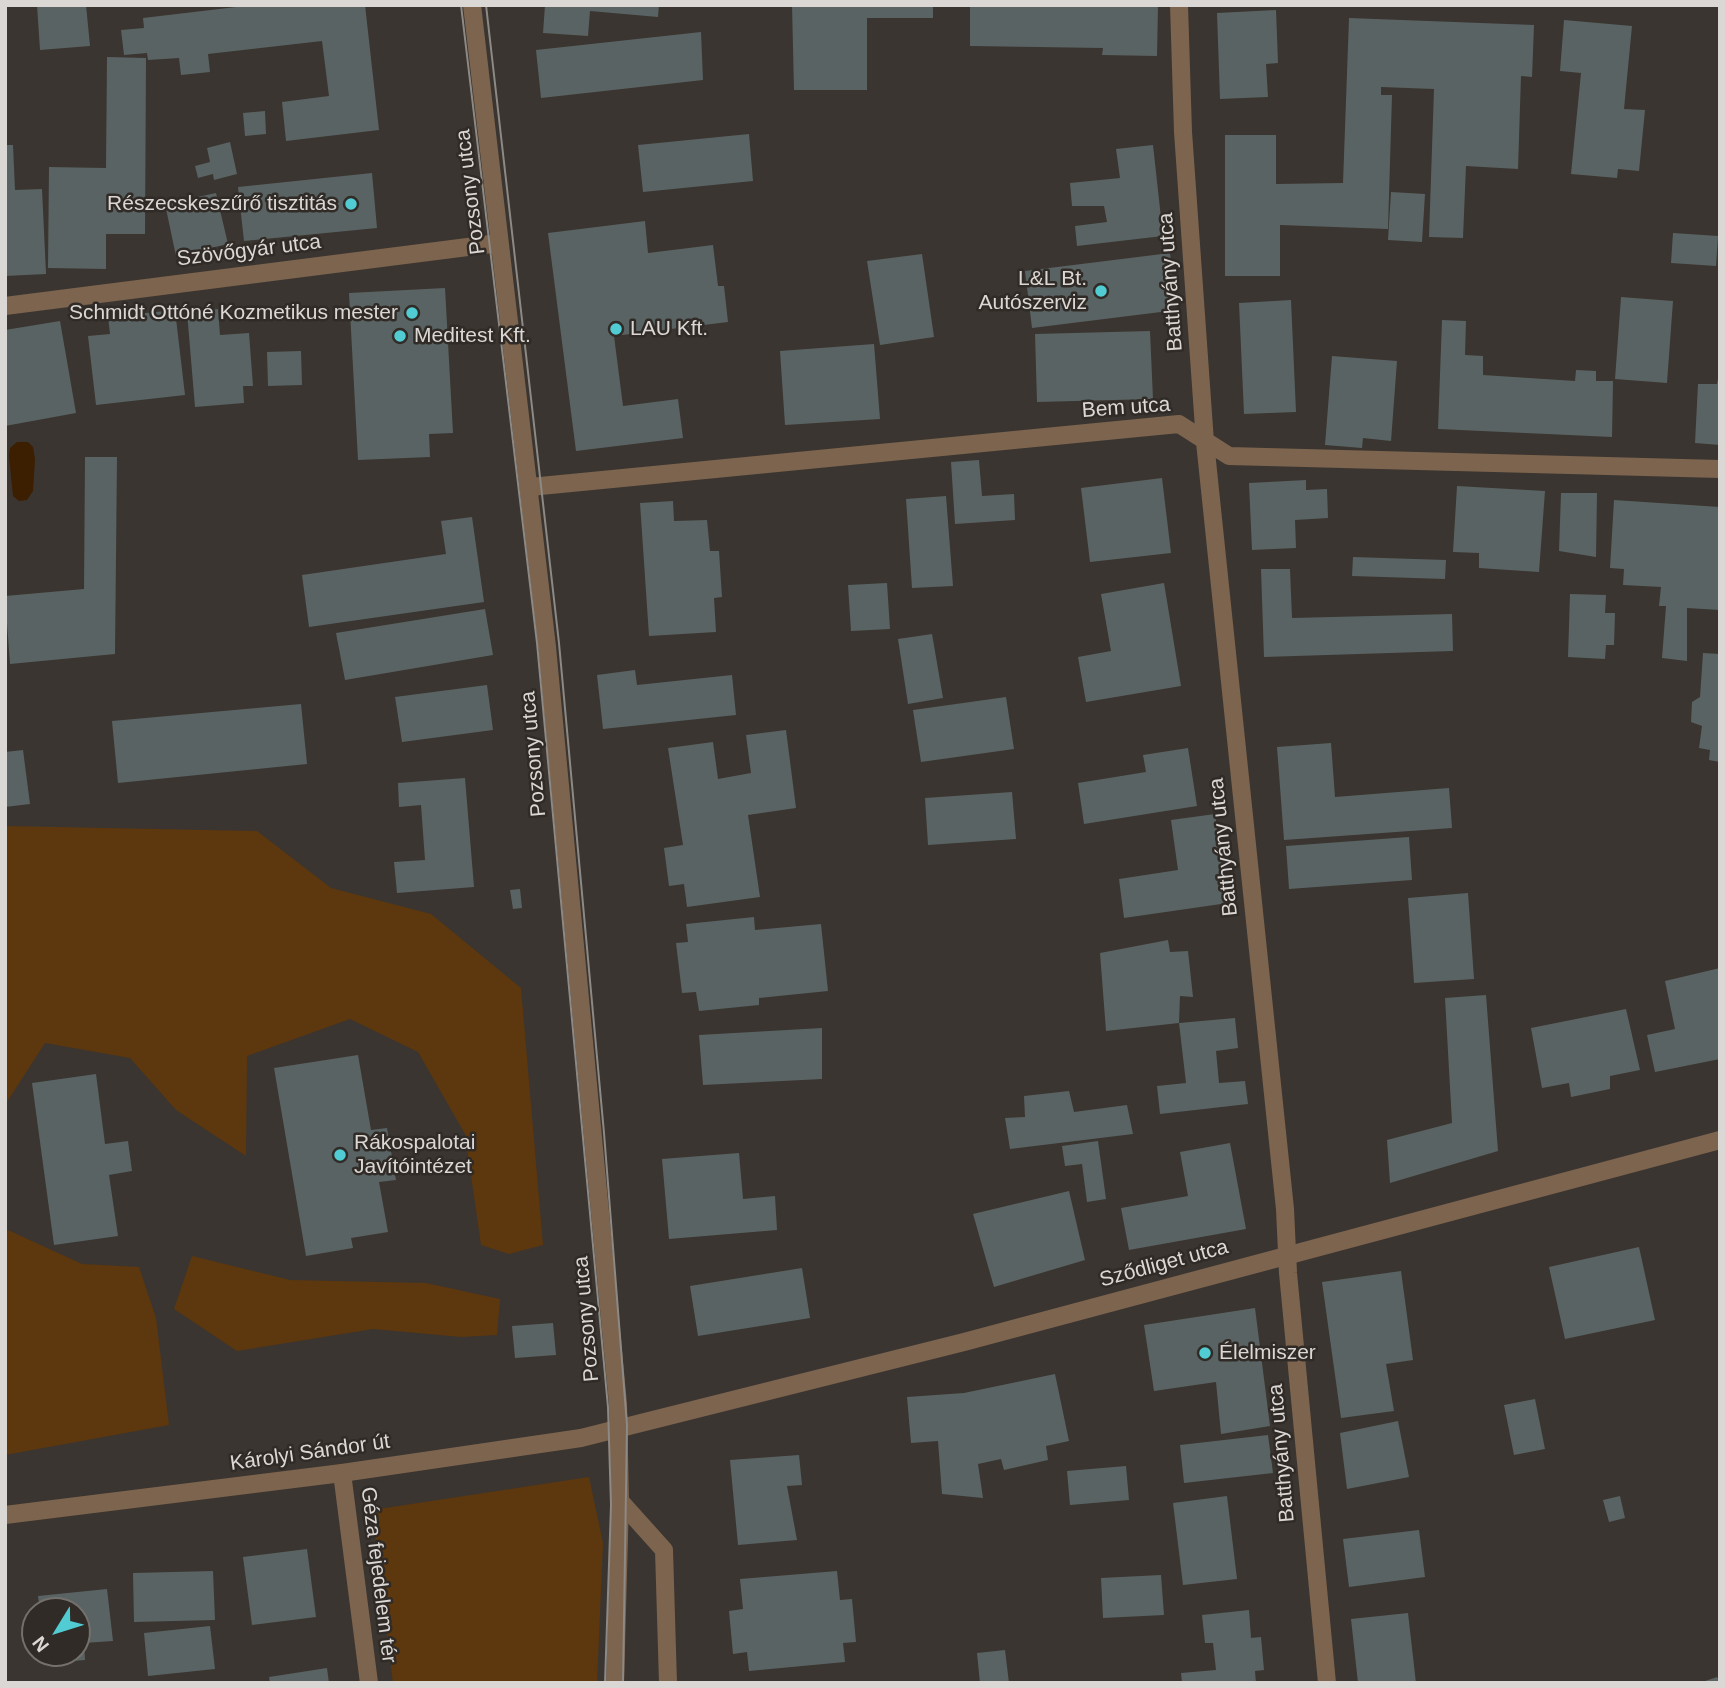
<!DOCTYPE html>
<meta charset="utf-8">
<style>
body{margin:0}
#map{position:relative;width:1725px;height:1688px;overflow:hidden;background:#3a3530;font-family:Helvetica,sans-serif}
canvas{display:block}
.frame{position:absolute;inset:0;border:7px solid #dbd7d5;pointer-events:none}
.north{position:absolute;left:21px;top:1597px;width:70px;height:70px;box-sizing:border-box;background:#302b26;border:2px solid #74706c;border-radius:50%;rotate:232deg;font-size:19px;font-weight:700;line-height:28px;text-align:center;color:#dbd7d5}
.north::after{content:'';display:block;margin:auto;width:24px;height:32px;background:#51ccd2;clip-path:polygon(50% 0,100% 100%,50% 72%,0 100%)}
</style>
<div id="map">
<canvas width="1725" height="1688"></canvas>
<div class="frame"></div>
<div class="north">N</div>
</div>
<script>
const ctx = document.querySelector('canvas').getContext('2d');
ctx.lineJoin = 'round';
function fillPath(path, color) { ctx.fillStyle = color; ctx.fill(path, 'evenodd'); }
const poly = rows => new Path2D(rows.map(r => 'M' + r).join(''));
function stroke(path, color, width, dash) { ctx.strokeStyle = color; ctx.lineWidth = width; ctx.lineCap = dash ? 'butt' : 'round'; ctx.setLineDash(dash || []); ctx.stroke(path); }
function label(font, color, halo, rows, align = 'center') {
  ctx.font = font + ' Helvetica,sans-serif'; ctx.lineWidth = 5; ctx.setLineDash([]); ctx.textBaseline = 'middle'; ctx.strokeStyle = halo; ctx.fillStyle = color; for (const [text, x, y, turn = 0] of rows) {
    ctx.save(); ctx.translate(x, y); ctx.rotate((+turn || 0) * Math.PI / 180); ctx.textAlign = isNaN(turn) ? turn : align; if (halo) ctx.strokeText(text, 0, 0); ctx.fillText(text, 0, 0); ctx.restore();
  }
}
const green = poly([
 [5,826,257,831,331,888,431,914,521,988,543,1245,509,1254,481,1245,465,1134,418,1052,350,1019,247,1056,246,1156,176,1110,130,1058,45,1043,5,1105],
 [8,1230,82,1264,139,1267,156,1318,169,1425,5,1455,5,1234],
 [192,1256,290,1280,426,1283,500,1299,497,1335,461,1337,373,1329,237,1351,174,1309],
 [589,1477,603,1543,597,1683,393,1683,372,1510]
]);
const water = poly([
 [17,442,28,442,33,447,35,459,33,491,27,500,19,501,13,496,9,456,10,448]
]);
const building = poly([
 [37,5,86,5,90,46,40,50],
 [253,5,365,5,379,130,286,141,282,102,329,96,322,41,208,54,210,72,181,75,179,58,148,60,147,53,124,55,121,30,144,28,143,18],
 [545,5,659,5,658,17,590,11,588,36,543,33],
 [792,5,933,5,933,18,867,18,867,90,794,90],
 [970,5,1158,5,1157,56,1102,55,1103,48,970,46],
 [1276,10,1278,63,1266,64,1268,97,1220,99,1217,13],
 [1349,18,1534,25,1532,77,1521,76,1518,169,1466,166,1463,238,1429,237,1434,89,1381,87,1381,95,1392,95,1388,229,1280,225,1280,276,1225,276,1225,135,1276,135,1276,184,1343,183],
 [1564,20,1632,26,1624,109,1645,110,1639,171,1618,169,1617,178,1571,174,1581,73,1560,71],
 [701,32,703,80,541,98,536,50],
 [107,57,146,58,145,234,106,234,106,269,48,268,49,167,106,168],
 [265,111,266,134,245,136,243,113],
 [749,134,753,181,643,192,638,145],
 [230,142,237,174,214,180,213,174,198,178,195,166,210,162,207,148],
 [5,145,13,145,15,190,42,189,46,274,5,276],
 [1153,145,1163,236,1077,246,1075,226,1107,222,1104,206,1072,206,1070,183,1120,178,1116,149],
 [372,173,377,228,244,241,238,187],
 [1391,192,1425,194,1422,242,1388,240],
 [216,193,228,244,176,256,165,204],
 [645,221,648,253,713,245,718,286,724,286,728,322,614,336,623,406,678,399,683,438,576,451,548,233],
 [1673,233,1718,236,1716,266,1671,263],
 [1170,253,1177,310,1032,328,1025,271],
 [922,254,934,337,880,345,867,261],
 [445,288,453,433,429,434,430,457,358,460,349,293],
 [1621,297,1673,301,1667,383,1615,379],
 [1291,300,1296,412,1244,414,1239,303],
 [218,309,220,335,249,333,253,386,243,386,244,403,195,407,187,312],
 [175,310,185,395,96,405,88,336,110,334,108,317],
 [1442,320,1466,321,1465,355,1483,356,1483,375,1575,381,1576,370,1596,371,1596,381,1613,381,1612,437,1438,429],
 [60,321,76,413,5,426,5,330],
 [1150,331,1153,399,1037,402,1035,334],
 [874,344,880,419,785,425,780,351],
 [301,351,302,385,268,386,267,352],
 [1332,356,1397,361,1391,441,1363,438,1362,448,1325,445],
 [1718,379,1720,445,1695,443,1698,384,1717,384],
 [85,457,117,457,115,654,10,664,5,596,84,589],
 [979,460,982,496,1014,494,1015,520,955,524,951,462],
 [1162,478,1171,553,1090,562,1081,488],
 [1306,480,1306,490,1327,489,1328,518,1295,520,1296,548,1252,550,1249,483],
 [1457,486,1545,491,1539,572,1479,568,1479,553,1453,552],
 [1561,493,1597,493,1596,557,1559,551],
 [946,496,953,586,912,588,906,499],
 [1614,500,1720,507,1720,610,1687,608,1687,661,1662,658,1666,606,1659,606,1661,587,1623,585,1624,569,1610,568],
 [673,501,674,521,707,520,710,551,719,551,722,597,714,598,716,632,649,636,640,503],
 [472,517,484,602,309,627,302,575,446,554,441,521],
 [1353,557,1446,560,1445,579,1352,576],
 [1261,569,1290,569,1292,618,1452,614,1453,651,1264,657],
 [887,583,890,629,851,631,848,585],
 [1164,583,1181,686,1086,702,1078,657,1111,651,1101,594],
 [1570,594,1606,595,1605,613,1615,613,1614,645,1606,645,1605,659,1568,657],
 [485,609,493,655,345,680,336,633],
 [932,634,943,698,908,704,898,639],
 [1703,653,1720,654,1720,762,1709,760,1710,750,1699,748,1702,726,1691,722,1692,702,1700,697],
 [635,670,637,685,732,675,736,715,603,729,597,675],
 [487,685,493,730,402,742,395,697],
 [1006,697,1014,749,921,762,913,710],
 [301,704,307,764,118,783,112,721],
 [786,730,796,808,748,815,760,897,687,907,684,884,669,886,664,848,683,845,668,748,713,742,718,779,751,773,746,735],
 [1331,743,1335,797,1449,788,1452,828,1284,840,1277,747],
 [1188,748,1197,806,1084,824,1078,783,1146,772,1143,755],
 [23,750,30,804,5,807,5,752],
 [465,778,474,887,397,893,394,862,425,860,421,805,399,807,398,783],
 [1012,792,1016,839,928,845,925,798],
 [1215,814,1228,903,1124,918,1119,879,1178,870,1171,820],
 [1409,837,1412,880,1289,889,1286,846],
 [520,889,522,908,513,909,510,890],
 [1468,893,1474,979,1414,983,1408,898],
 [754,917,755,930,821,924,828,991,759,998,759,1005,699,1011,696,992,682,993,676,943,688,942,686,924],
 [1168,940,1170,952,1188,951,1193,997,1180,996,1179,1023,1106,1031,1100,953],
 [1720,968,1720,1059,1655,1072,1647,1035,1675,1029,1665,981],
 [1486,995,1498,1151,1390,1183,1387,1140,1452,1123,1445,998],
 [1626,1009,1640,1070,1610,1076,1610,1089,1571,1097,1569,1083,1542,1088,1531,1028],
 [1235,1018,1238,1048,1216,1051,1219,1083,1245,1081,1248,1104,1160,1114,1157,1086,1186,1083,1179,1023],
 [822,1028,822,1079,703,1085,699,1035],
 [358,1055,371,1130,387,1128,396,1180,379,1182,388,1232,351,1238,353,1248,306,1256,274,1068],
 [96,1074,105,1144,128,1141,132,1171,109,1175,118,1236,54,1245,32,1083],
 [1069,1091,1074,1112,1127,1105,1133,1134,1010,1149,1005,1118,1025,1117,1024,1096],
 [1098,1141,1106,1199,1087,1202,1082,1164,1065,1166,1062,1146],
 [1230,1143,1246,1229,1129,1250,1121,1208,1188,1196,1180,1152],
 [739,1153,743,1199,775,1196,777,1230,669,1239,662,1159],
 [1069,1191,1085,1260,994,1287,973,1214],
 [1639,1247,1655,1320,1565,1339,1549,1267],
 [802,1268,810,1318,698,1336,690,1286],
 [1401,1271,1413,1360,1386,1364,1394,1411,1341,1418,1322,1282],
 [1255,1308,1270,1426,1221,1434,1216,1382,1154,1391,1144,1325],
 [553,1323,556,1355,515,1358,512,1326],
 [1055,1374,1069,1441,1046,1446,1048,1460,1004,1470,1001,1459,978,1464,983,1498,942,1494,938,1441,911,1443,907,1397,964,1393],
 [1535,1399,1545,1449,1514,1455,1504,1405],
 [1398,1421,1409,1477,1347,1489,1340,1433],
 [1268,1435,1273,1473,1184,1483,1180,1445],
 [799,1455,802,1485,787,1486,797,1540,738,1545,730,1460],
 [1126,1466,1129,1500,1070,1505,1067,1471],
 [1227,1496,1237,1579,1183,1585,1173,1503],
 [1620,1496,1625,1518,1609,1522,1603,1500],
 [1419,1530,1425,1577,1349,1587,1343,1539],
 [307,1549,316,1617,252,1625,243,1557],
 [213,1571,215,1620,134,1622,133,1573],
 [837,1571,840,1600,852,1599,856,1642,843,1643,845,1662,749,1671,747,1652,733,1654,729,1611,743,1609,740,1579],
 [1161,1575,1164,1615,1103,1618,1101,1578],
 [107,1589,113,1641,84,1643,85,1660,45,1663,44,1653,77,1653,77,1611,40,1611,38,1596],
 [1249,1610,1251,1638,1261,1637,1264,1670,1255,1671,1256,1683,1182,1683,1181,1673,1216,1670,1213,1643,1205,1643,1202,1615],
 [1408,1613,1416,1683,1358,1683,1351,1619],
 [210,1626,215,1669,148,1676,144,1633],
 [1005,1650,1009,1683,980,1683,977,1653],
 [327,1668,329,1683,270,1683,269,1677],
 [1717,1677,1720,1683,1702,1683,1702,1682]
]);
const minor = poly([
 [1179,5,1183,132,1205,442,1285,1209,1288,1273,1327,1683],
 [5,306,499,243],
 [530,487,1179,424,1229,456,1720,469],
 [342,1473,369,1683],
 [620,1501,664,1550,668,1683]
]);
const tertiary = poly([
 [472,5,547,647,618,1404,620,1501,615,1683],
 [5,1515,342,1473,581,1438,964,1342,1720,1140]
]);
const tram = poly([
 [461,5,537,643,608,1407,611,1505,605,1683],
 [486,5,559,643,604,1133,627,1425,623,1683]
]);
const markers = [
 [351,204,7,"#51ccd2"],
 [1101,291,7,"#51ccd2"],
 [412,313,7,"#51ccd2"],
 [616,329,7,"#51ccd2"],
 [400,336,7,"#51ccd2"],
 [340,1155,7,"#51ccd2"],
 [1205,1353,7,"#51ccd2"]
];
const streetNames = [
 ["Pozsony utca",471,192,-97],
 ["Szövőgyár utca",249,251,-7],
 ["Batthyány utca",1171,282,-94],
 ["Bem utca",1126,408,-4],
 ["Pozsony utca",534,754,-95],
 ["Batthyány utca",1224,847,-96],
 ["Sződliget utca",1164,1264,-15],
 ["Pozsony utca",587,1319,-95],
 ["Károlyi Sándor út",310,1453,-8],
 ["Batthyány utca",1282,1453,-95],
 ["Géza fejedelem tér",378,1575,83]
];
const poiNames = [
 ["Részecskeszűrő tisztitás",337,204,"right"],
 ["L&L Bt.",1087,279,"right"],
 ["Autószerviz",1087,303,"right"],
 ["Schmidt Ottóné Kozmetikus mester",398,313,"right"],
 ["LAU Kft.",630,329],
 ["Meditest Kft.",414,336],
 ["Rákospalotai",354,1143],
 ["Javítóintézet",354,1167],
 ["Élelmiszer",1219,1353]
];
fillPath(green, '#5d370e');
fillPath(water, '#3b1f00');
fillPath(building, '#5a6363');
stroke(minor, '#7d644e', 18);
stroke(tertiary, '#7d644e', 18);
stroke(tram, '#8d8985', 2);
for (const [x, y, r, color] of markers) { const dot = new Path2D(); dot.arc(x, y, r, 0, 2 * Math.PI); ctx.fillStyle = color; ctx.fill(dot); stroke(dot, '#302b26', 2.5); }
label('21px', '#dbd7d5', '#302b26', streetNames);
label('21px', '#dbd7d5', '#302b26', poiNames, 'left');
</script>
